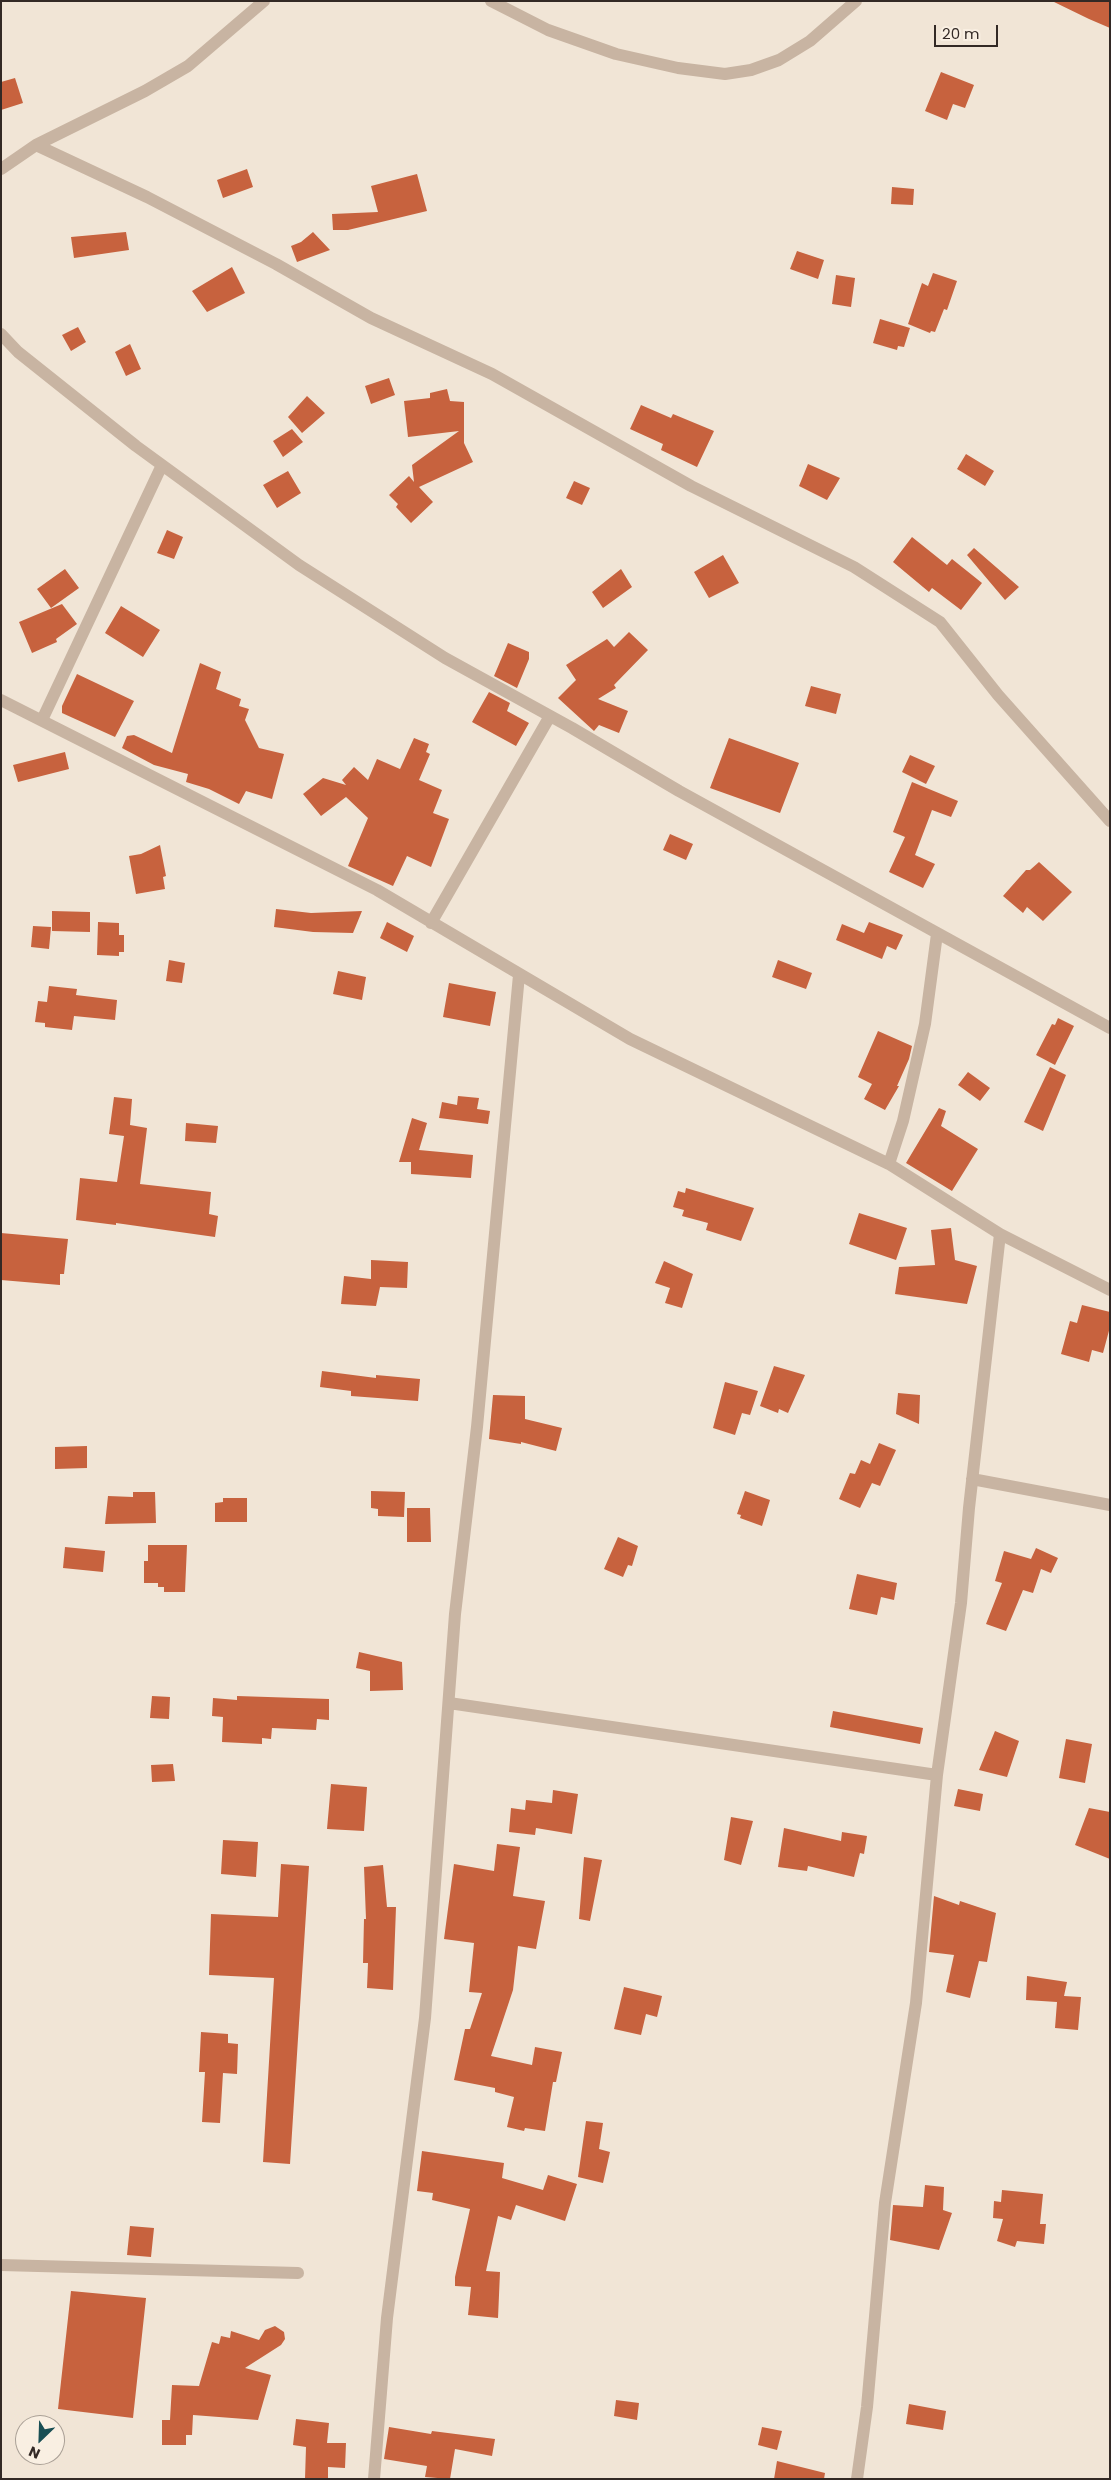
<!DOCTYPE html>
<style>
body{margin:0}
#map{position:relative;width:1111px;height:2480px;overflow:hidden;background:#f1e5d6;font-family:Poppins,sans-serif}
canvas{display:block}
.frame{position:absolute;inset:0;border:2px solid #332925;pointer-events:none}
.north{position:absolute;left:15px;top:2415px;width:50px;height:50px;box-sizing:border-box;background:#f9efe2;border:1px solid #aaa096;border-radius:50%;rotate:204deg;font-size:14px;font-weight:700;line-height:20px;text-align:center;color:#332925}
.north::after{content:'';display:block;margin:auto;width:18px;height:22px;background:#1a4f54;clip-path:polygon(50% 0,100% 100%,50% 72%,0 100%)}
.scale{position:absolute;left:934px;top:25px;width:64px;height:22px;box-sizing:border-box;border:2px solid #332925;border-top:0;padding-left:6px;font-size:15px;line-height:18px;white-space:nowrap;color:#332925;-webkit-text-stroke:4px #f9efe2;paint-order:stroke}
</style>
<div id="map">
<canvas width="1111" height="2480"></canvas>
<div class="frame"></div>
<div class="north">N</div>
<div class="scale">20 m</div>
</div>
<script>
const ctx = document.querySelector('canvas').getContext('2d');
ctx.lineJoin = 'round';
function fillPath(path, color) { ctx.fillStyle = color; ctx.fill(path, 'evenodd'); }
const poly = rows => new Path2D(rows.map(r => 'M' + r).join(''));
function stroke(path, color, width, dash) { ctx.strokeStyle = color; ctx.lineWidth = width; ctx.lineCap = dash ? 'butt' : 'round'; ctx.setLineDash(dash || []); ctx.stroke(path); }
const building = poly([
 [1052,1,1110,1,1110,28,1089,19],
 [941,72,974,85,965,108,953,104,947,120,925,111],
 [15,78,23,103,1,110,1,82],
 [247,169,253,187,223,198,217,180],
 [417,174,427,211,348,230,333,230,332,214,378,212,371,186],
 [892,187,914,189,913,205,891,204],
 [126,232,129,250,74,258,71,237],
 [313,232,330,250,297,262,291,246,301,242],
 [797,251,824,260,818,279,790,269],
 [232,267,245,293,207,312,192,291],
 [933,273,957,281,947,310,944,309,935,332,931,331,930,333,908,324,922,283,928,286],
 [836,275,855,278,851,307,832,304],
 [880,319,910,328,904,347,898,346,897,350,873,343],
 [78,327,86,342,71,351,62,335],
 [130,344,141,369,126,376,115,352],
 [389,378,395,395,371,404,365,386],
 [447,389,450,401,464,402,464,443,473,462,419,487,433,502,411,523,396,507,398,504,389,495,409,476,414,482,412,465,459,431,408,437,404,401,430,398,430,393],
 [307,396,325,413,302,433,288,417],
 [641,405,671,418,673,414,714,431,697,467,661,450,663,444,630,429],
 [292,429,303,442,283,457,273,441],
 [966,454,994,471,985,486,957,469],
 [808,464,840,478,827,500,799,486],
 [288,471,301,493,277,508,263,485],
 [574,481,590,488,582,505,566,498],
 [167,530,183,537,174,559,157,553],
 [912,537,947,565,952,559,982,583,961,610,932,588,929,592,893,562],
 [974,548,1019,587,1005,600,967,555],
 [723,555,739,583,709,598,694,572],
 [65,569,79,588,51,608,37,589],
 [621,569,632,587,603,608,592,592],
 [62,604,77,624,56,639,57,642,32,653,19,622],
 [121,606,160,630,143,657,105,633],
 [629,632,648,650,614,685,616,688,598,699,628,711,619,733,599,725,594,731,558,698,576,680,566,665,607,639,614,647],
 [508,643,529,652,529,659,517,688,494,676],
 [200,663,221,672,216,689,241,699,239,706,249,709,245,720,259,748,284,754,272,799,246,791,239,804,209,789,186,782,188,774,154,765,122,748,127,736,134,735,172,753],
 [77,674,134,701,115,737,62,713,62,706],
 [811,686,841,694,836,714,805,706],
 [489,692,510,703,507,711,529,723,516,746,472,722],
 [414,738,429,744,426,752,430,754,419,780,442,790,433,813,449,819,431,867,407,856,393,886,348,866,368,818,346,797,321,816,303,794,323,778,346,785,342,780,354,767,368,780,377,759,400,769],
 [729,738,799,763,780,813,710,788],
 [65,752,69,769,18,782,13,765],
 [910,755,935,766,926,784,902,772],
 [912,782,958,801,951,817,932,810,915,855,935,864,923,888,889,872,905,837,893,832],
 [670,834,693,844,686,860,663,850],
 [160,845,166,876,163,877,165,889,136,894,129,856,141,854],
 [1039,862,1072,892,1043,921,1027,907,1023,913,1003,896,1026,870,1030,870],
 [276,909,311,913,362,911,353,933,313,932,274,927],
 [52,911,90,912,90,932,52,931],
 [98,922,119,923,119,935,124,935,124,952,119,952,119,956,97,955],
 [387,922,414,936,407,952,380,938],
 [869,922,903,935,896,950,887,946,882,959,836,940,842,924,864,933],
 [33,926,51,927,49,949,31,947],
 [169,960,185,963,182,983,166,981],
 [778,960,812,973,806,989,772,977],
 [338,971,366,977,362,1000,333,994],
 [449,983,496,992,490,1026,443,1017],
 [49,986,77,989,76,995,117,1000,115,1020,74,1016,72,1030,45,1027,45,1023,35,1022,38,1001,47,1002],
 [1058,1018,1074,1026,1055,1065,1036,1055,1052,1024,1055,1025],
 [878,1031,912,1046,909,1059,897,1086,899,1086,885,1110,864,1099,872,1084,858,1077],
 [1050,1067,1066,1075,1043,1131,1024,1122],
 [968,1072,990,1088,980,1101,958,1085],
 [458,1096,479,1098,477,1109,490,1111,488,1124,439,1118,442,1102,457,1105],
 [114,1097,132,1099,130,1125,147,1128,140,1184,211,1192,209,1214,218,1216,215,1237,116,1223,116,1225,76,1220,80,1178,117,1182,124,1136,109,1134],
 [939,1108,946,1111,941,1126,978,1149,952,1191,906,1163],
 [412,1118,427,1123,419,1150,473,1155,471,1178,411,1174,411,1162,399,1162],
 [186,1123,218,1126,216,1143,185,1141],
 [686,1188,754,1208,741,1241,706,1230,708,1223,682,1216,684,1210,673,1207,678,1191,685,1193],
 [859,1213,907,1228,896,1260,849,1244],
 [951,1228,955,1260,977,1266,967,1304,895,1294,899,1267,935,1265,931,1230],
 [1,1233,68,1239,64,1274,60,1274,60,1285,1,1280],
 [371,1260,408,1262,407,1288,380,1287,376,1306,341,1304,344,1276,371,1279],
 [664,1261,693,1274,682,1308,665,1303,670,1288,655,1283],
 [1082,1305,1110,1312,1110,1327,1103,1353,1092,1350,1089,1362,1061,1354,1070,1321,1077,1323],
 [774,1366,805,1375,788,1413,779,1409,778,1413,760,1406],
 [322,1371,376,1378,376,1375,420,1379,418,1401,351,1396,351,1391,320,1387],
 [725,1382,758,1391,750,1415,742,1413,735,1435,713,1428],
 [898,1393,920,1395,919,1424,896,1414],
 [493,1395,525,1396,525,1419,562,1428,556,1451,521,1442,521,1444,489,1439],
 [879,1443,896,1450,880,1486,872,1483,860,1508,839,1499,850,1473,855,1474,861,1460,870,1464],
 [87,1446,87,1468,55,1469,55,1447],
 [371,1491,405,1492,404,1517,378,1516,378,1509,371,1508],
 [745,1491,770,1500,762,1526,740,1518,741,1515,737,1514],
 [133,1492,155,1492,156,1523,105,1524,108,1496,133,1497],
 [223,1498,247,1498,247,1522,215,1522,215,1503,223,1502],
 [407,1508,430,1508,431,1542,407,1542],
 [618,1537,638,1546,632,1566,628,1565,623,1577,604,1569],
 [148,1545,187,1545,185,1592,164,1592,164,1587,158,1587,158,1583,144,1583,144,1561,148,1561],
 [65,1547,105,1551,103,1572,63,1568],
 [1036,1548,1058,1558,1051,1573,1041,1569,1033,1593,1023,1590,1006,1631,986,1624,1002,1583,995,1581,1004,1551,1031,1559],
 [857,1574,897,1583,894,1600,881,1597,877,1615,849,1609],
 [359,1652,402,1662,403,1690,370,1691,370,1671,356,1668],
 [152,1696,170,1697,169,1719,150,1718],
 [237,1696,329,1699,329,1720,317,1719,316,1730,272,1728,271,1739,262,1738,262,1744,222,1742,223,1717,212,1716,213,1698,237,1700],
 [833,1711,923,1728,920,1744,830,1727],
 [995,1731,1019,1741,1007,1777,979,1770],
 [1066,1739,1092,1744,1085,1783,1059,1778],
 [173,1764,175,1781,152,1782,151,1765],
 [331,1784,367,1787,364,1831,327,1829],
 [958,1789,983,1794,980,1811,954,1806],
 [553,1790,578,1794,572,1834,536,1828,535,1835,509,1832,511,1808,525,1810,526,1800,552,1803],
 [1089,1808,1110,1812,1110,1859,1075,1845],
 [731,1817,753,1821,741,1865,724,1860],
 [784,1828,841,1841,842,1832,867,1836,864,1854,860,1853,854,1877,808,1866,807,1871,778,1867],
 [223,1840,258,1842,256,1877,221,1874],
 [497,1844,520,1847,513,1896,545,1901,536,1949,518,1946,513,1990,491,2056,532,2065,535,2047,562,2052,556,2082,553,2082,545,2131,525,2128,524,2131,507,2127,514,2097,495,2092,495,2088,454,2080,465,2029,470,2029,482,1993,469,1992,474,1943,444,1939,454,1864,494,1871],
 [584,1857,602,1860,590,1921,579,1919],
 [281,1864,309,1866,290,2164,263,2162,274,1978,209,1975,211,1914,278,1917],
 [383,1865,387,1907,396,1907,393,1990,367,1988,368,1963,363,1963,364,1919,366,1919,364,1867],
 [934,1896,959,1905,960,1901,996,1913,987,1962,979,1961,970,1998,946,1992,954,1955,929,1952],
 [1027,1976,1067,1982,1064,1996,1081,1997,1078,2030,1055,2028,1057,2002,1026,2000],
 [624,1987,662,1996,657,2017,646,2014,641,2035,614,2029],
 [201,2032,228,2034,228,2043,238,2044,237,2074,223,2073,220,2123,202,2122,205,2072,199,2072],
 [586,2121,603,2123,599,2149,610,2152,603,2183,578,2177],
 [422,2151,504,2163,502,2178,543,2190,548,2175,577,2184,565,2221,516,2205,511,2220,498,2216,486,2271,500,2272,498,2318,468,2315,471,2287,455,2286,455,2277,470,2209,432,2200,433,2193,417,2191],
 [925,2185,944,2187,943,2210,952,2213,939,2250,890,2240,893,2205,923,2207],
 [1002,2190,1043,2194,1040,2224,1046,2224,1044,2244,1017,2241,1015,2247,997,2241,1003,2219,993,2218,994,2201,1001,2202],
 [130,2226,154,2228,151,2257,127,2255],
 [71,2291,146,2298,133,2418,58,2409],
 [275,2326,284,2332,285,2339,281,2345,245,2368,271,2375,258,2420,193,2415,192,2435,186,2435,186,2445,162,2445,162,2420,170,2420,172,2385,199,2386,212,2342,219,2344,221,2336,230,2338,231,2331,259,2340,265,2330],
 [616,2400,639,2403,637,2420,614,2416],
 [909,2404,946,2411,943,2430,906,2424],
 [296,2419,329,2423,327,2443,346,2443,345,2468,328,2467,328,2479,305,2479,306,2447,293,2445],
 [389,2427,431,2434,432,2431,495,2439,492,2456,455,2449,450,2479,425,2477,427,2466,384,2459],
 [762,2427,782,2431,777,2450,758,2445],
 [777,2461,825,2473,824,2479,774,2479]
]);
const street = poly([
 [491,1,548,30,616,54,678,68,725,74,751,70,779,60,810,41,856,1],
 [36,145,147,197,276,264,371,318,492,374,691,486,854,567,940,622,998,695,1110,821],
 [1,169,36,145,145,91,188,66,264,1],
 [1,334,18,352,136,446,299,565,445,658,572,728,679,791,1110,1028],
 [1,700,377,890,630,1039,889,1164,1000,1234,1110,1290],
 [42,720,162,465],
 [431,923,550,716],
 [889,1164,903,1121,925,1024,937,934],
 [972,1479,1110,1505],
 [449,1703,937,1775],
 [1,2265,298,2273],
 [374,2479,387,2318,425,2018,455,1614,477,1427,519,975],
 [857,2479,867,2407,885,2203,916,2003,937,1775,961,1603,969,1508,1000,1234]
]);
fillPath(building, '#c7623e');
stroke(street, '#c8b4a2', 12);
</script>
